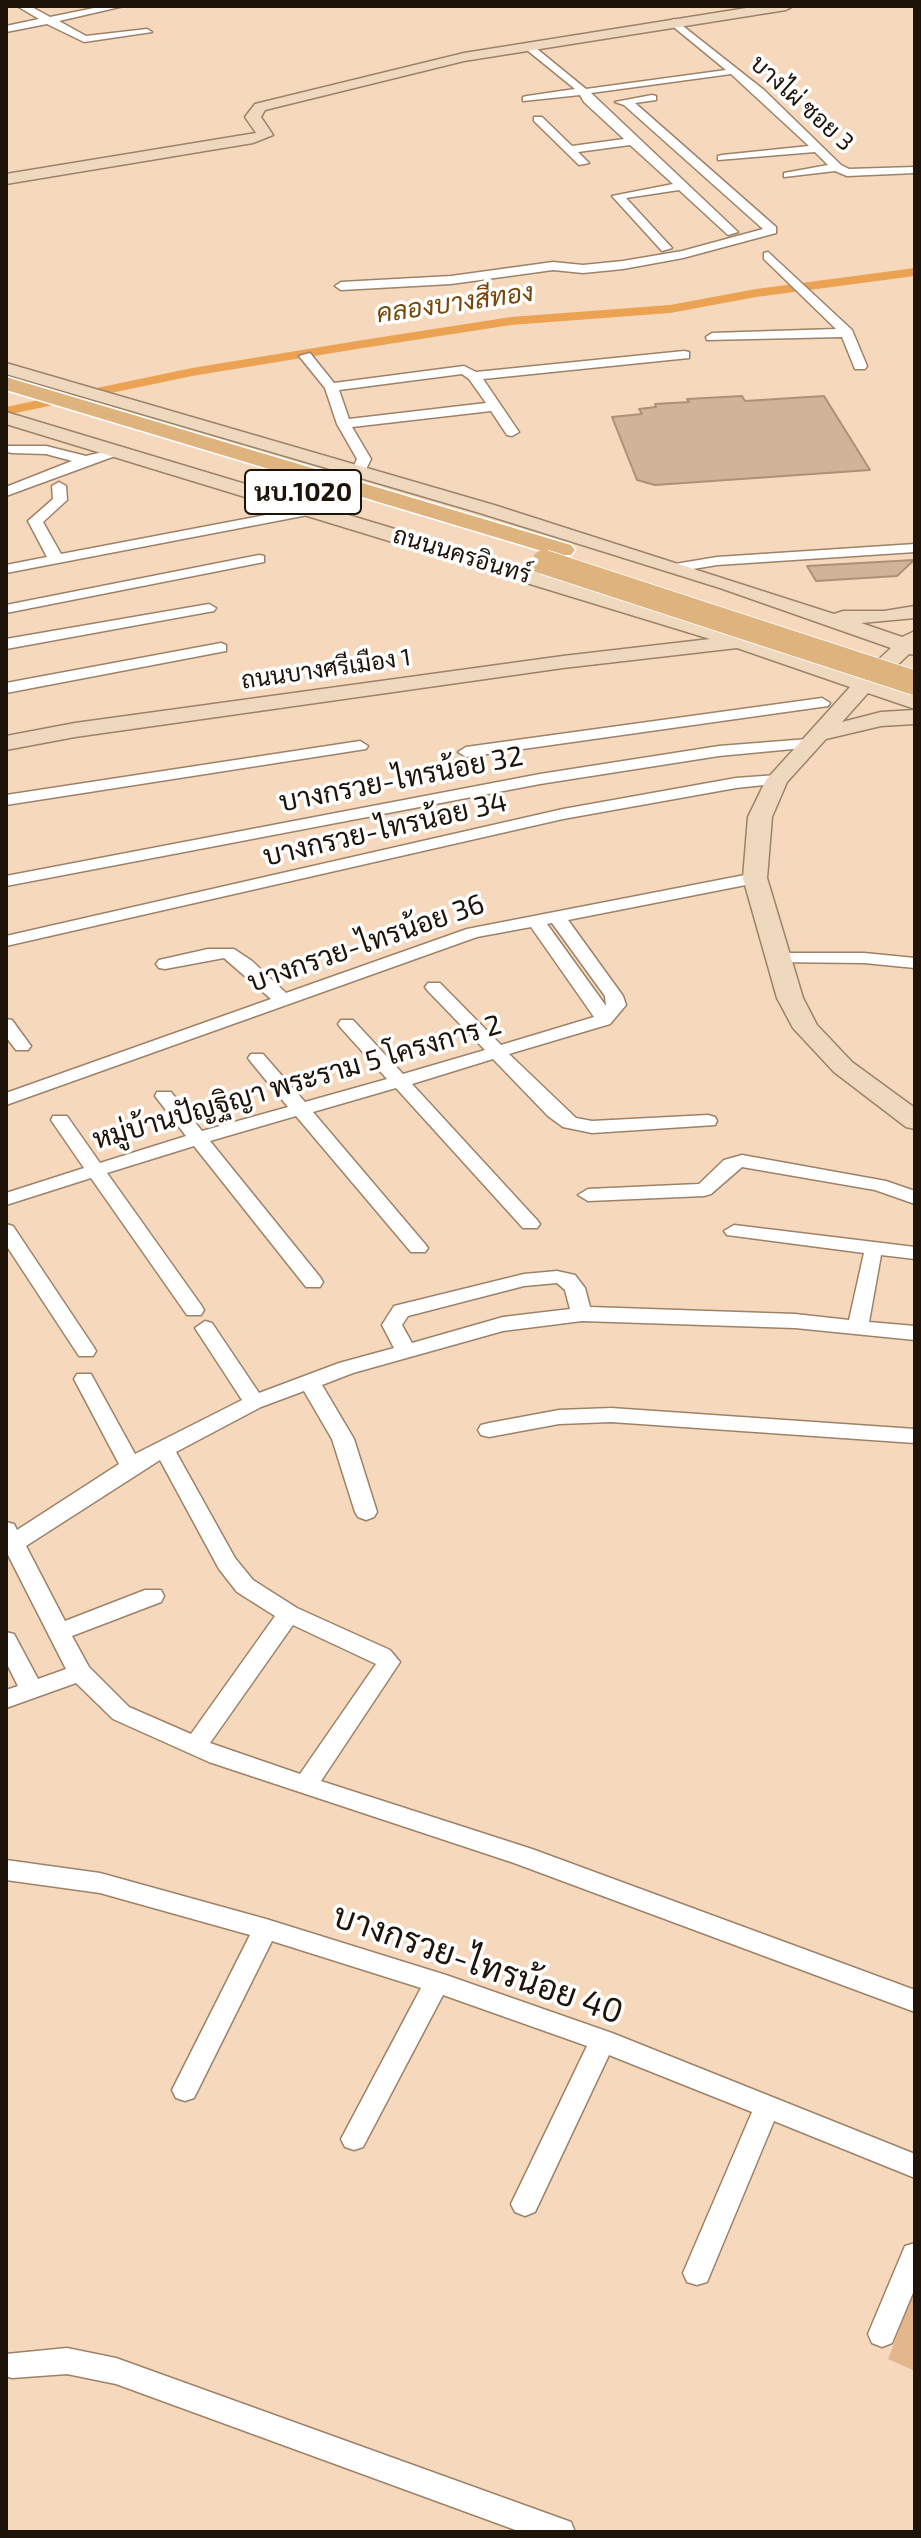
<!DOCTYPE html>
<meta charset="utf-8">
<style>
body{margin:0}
#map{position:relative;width:921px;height:2538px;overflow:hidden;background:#f6d9bd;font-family:"Exo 2",sans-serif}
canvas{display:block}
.frame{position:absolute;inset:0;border:8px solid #1d1309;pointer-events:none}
</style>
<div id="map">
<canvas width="921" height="2538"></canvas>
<div class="frame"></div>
</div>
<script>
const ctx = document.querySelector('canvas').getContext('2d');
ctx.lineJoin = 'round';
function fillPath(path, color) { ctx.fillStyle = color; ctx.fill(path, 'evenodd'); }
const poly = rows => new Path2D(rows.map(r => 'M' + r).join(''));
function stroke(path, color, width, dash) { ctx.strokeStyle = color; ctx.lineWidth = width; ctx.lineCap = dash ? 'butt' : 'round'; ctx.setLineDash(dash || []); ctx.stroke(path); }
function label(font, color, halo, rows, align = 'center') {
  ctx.font = font + ' "Exo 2",Sarabun,sans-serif'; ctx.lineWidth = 7; ctx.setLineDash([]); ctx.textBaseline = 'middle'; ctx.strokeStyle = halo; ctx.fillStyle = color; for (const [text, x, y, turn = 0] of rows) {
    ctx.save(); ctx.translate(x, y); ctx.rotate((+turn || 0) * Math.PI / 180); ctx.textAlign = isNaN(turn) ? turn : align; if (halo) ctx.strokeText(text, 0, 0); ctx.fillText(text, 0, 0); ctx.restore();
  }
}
const green = poly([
 [915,2289,915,2371,888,2359]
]);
const canal = poly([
 [915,268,915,276,756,297,670,313,511,325,363,348,192,376,6,415,6,407,192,368,363,340,511,317,670,305,756,289,915,268]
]);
const building = poly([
 [742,396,745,401,824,396,870,470,655,485,637,480,612,417,642,414,639,409,656,407,655,404,689,402,687,399,742,396],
 [914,560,897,576,816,581,807,566,914,560]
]);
const street = poly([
 [17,6,30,6,50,17,104,6,124,6,59,21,86,36,147,29,152,32,84,42,47,24,6,32,6,26,39,19,17,6],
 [674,19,764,90,841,165,849,169,915,167,915,173,847,176,835,171,784,177,784,173,828,165,815,152,718,160,718,156,722,155,809,146,731,74,591,93,738,232,728,235,679,190,626,198,672,248,662,251,612,196,673,184,630,145,578,152,589,163,579,165,534,121,534,117,542,117,572,146,624,139,584,102,580,95,523,101,523,97,527,96,575,89,522,46,531,44,586,89,726,70,670,24,669,22,674,19],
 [652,95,656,96,656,100,635,103,776,227,776,233,683,258,623,269,583,273,553,270,451,284,341,290,335,286,341,282,451,276,553,262,583,265,623,261,682,251,763,229,624,105,615,102,652,95],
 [768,252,852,330,867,366,865,369,855,369,842,337,707,340,706,337,712,333,836,329,764,259,764,253,768,252],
 [684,351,689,352,689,358,483,379,519,432,512,436,507,435,491,411,352,427,371,459,364,473,359,474,352,470,357,459,337,424,325,388,299,356,310,353,334,383,464,366,476,372,684,351],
 [462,374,469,379,486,403,349,419,339,390,462,374],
 [7,446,46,446,86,456,119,448,126,452,6,496,6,487,72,461,46,454,12,453,7,452,7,446],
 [59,482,66,486,67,500,43,522,61,554,313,506,320,510,313,514,6,573,6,565,47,557,28,521,53,499,52,486,59,482],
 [915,544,915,552,717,565,675,572,668,568,675,564,717,557,915,544],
 [259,555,264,556,264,562,6,613,6,605,259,555],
 [209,604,216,608,214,611,6,649,6,639,209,604],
 [221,643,226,645,226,651,6,693,6,683,221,643],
 [822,698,830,703,828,706,466,757,458,752,466,747,822,698],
 [808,739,816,744,814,747,719,756,540,784,6,886,6,876,540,774,719,746,808,739],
 [360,741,368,746,366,749,6,805,6,795,360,741],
 [777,775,785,780,783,783,736,788,563,819,6,946,6,936,563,809,736,778,777,775],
 [755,873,763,878,761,882,568,920,623,996,626,1005,610,1024,509,1054,576,1118,592,1121,708,1115,715,1117,717,1121,715,1125,592,1133,563,1127,548,1116,493,1059,412,1084,537,1220,540,1224,537,1228,523,1228,396,1088,313,1112,425,1244,428,1248,425,1252,411,1252,296,1116,210,1141,320,1277,323,1282,320,1287,306,1287,194,1146,107,1173,201,1305,204,1310,201,1315,187,1315,91,1178,6,1205,6,1193,84,1168,51,1120,53,1116,67,1116,100,1163,186,1136,155,1096,157,1092,171,1092,202,1131,288,1107,251,1062,248,1058,251,1054,263,1054,305,1102,387,1079,341,1028,338,1024,341,1020,353,1020,403,1074,485,1050,428,991,425,987,428,983,440,983,501,1045,594,1017,531,927,477,937,6,1105,6,1093,271,999,224,958,165,969,159,968,156,964,159,960,208,949,234,949,252,961,286,993,467,929,755,873],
 [552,923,605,996,606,1006,547,924,552,923],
 [778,953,864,953,915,958,915,968,864,963,772,962,769,958,778,953],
 [6,1019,12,1020,28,1042,31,1046,28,1050,16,1050,6,1037,6,1019],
 [742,1155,886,1181,915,1191,915,1204,875,1190,742,1167,711,1194,704,1196,588,1201,578,1195,588,1189,699,1184,724,1160,742,1155],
 [6,1224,13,1226,93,1346,96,1351,93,1356,79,1356,6,1245,6,1224],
 [734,1225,915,1247,915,1259,881,1255,869,1322,915,1326,915,1340,795,1328,582,1321,503,1331,353,1373,322,1385,354,1439,377,1512,374,1517,366,1520,358,1517,355,1512,332,1439,304,1391,261,1407,176,1452,235,1558,253,1580,297,1608,390,1650,400,1662,321,1781,532,1849,915,1990,915,2012,514,1863,209,1762,113,1719,76,1683,6,1708,6,1690,18,1686,6,1662,6,1632,14,1634,38,1679,66,1669,6,1551,6,1522,14,1524,17,1530,119,1464,74,1379,77,1374,91,1374,135,1454,242,1400,195,1328,205,1321,212,1323,259,1393,339,1363,394,1348,382,1325,394,1306,524,1274,557,1271,575,1275,585,1288,590,1307,795,1314,849,1320,864,1253,727,1235,724,1231,734,1225],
 [557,1283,565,1290,570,1309,503,1317,412,1343,402,1325,408,1316,524,1286,557,1283],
 [160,1460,219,1569,237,1592,275,1616,191,1734,129,1707,89,1667,72,1636,161,1602,164,1596,161,1590,145,1590,65,1621,26,1546,160,1460],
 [293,1625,376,1664,300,1774,210,1743,293,1625],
 [611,1408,915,1429,915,1443,611,1422,559,1424,489,1437,481,1435,478,1430,481,1425,489,1423,559,1410,611,1408],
 [6,1860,100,1873,266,1919,446,1975,612,2033,915,2154,915,2178,774,2121,707,2282,697,2285,687,2282,683,2273,752,2112,609,2055,535,2212,525,2216,515,2212,511,2204,587,2046,443,1995,363,2147,354,2150,345,2147,341,2139,421,1988,272,1941,194,2098,185,2101,176,2098,172,2090,250,1935,100,1893,6,1880,6,1860],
 [915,2243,915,2288,892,2343,882,2347,872,2343,868,2334,905,2246,915,2243],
 [67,2348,116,2358,560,2518,571,2522,575,2532,521,2532,116,2384,67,2374,12,2378,6,2376,6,2354,67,2348]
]);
const secondary = poly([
 [759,6,793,6,786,10,464,61,265,110,261,117,273,135,253,143,6,184,6,174,256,133,245,117,255,104,464,53,759,6],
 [6,363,494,505,834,614,843,611,884,611,915,606,915,618,861,623,902,637,915,631,915,655,909,654,880,682,915,695,915,709,868,693,842,722,881,712,915,710,915,724,881,726,826,739,787,782,772,817,767,878,803,998,817,1025,852,1062,915,1108,915,1129,906,1127,834,1072,793,1028,777,998,743,878,748,817,766,780,850,687,737,648,563,668,75,737,6,750,6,736,75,723,563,656,710,639,6,424,6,412,581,585,861,676,891,648,720,588,480,513,6,374,6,363]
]);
const primary = poly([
 [6,377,571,545,575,550,571,555,555,555,6,390,6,377]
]);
const primaryBridge = poly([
 [544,562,915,683]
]);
const farStreetnames = [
 ["บางไผ่ ซอย 3",802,103,42],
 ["ถนนนครอินทร์",462,555,17],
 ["ถนนบางศรีเมือง 1",326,669,-8]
];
const farWaternames = [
 ["คลองบางสีทอง",455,303,-8]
];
const shields = [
 [303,492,116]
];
const shieldNames = [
 ["นบ.1020",303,492]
];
const streetNames = [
 ["บางกรวย-ไทรน้อย 32",401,779,-11],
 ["บางกรวย-ไทรน้อย 34",385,829,-13],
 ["บางกรวย-ไทรน้อย 36",366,943,-19],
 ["หมู่บ้านปัญฐิญา พระราม 5 โครงการ 2",297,1082,-16]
];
const nearStreetnames = [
 ["บางกรวย-ไทรน้อย 40",478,1964,19]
];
fillPath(green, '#e3b78b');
fillPath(canal, '#eba252');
fillPath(building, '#d0b499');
stroke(building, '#ac9177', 2);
stroke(street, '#9c8268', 3);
stroke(secondary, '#9c8268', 3);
stroke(primary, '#fff', 3);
fillPath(street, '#fff');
fillPath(secondary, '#efd9be');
fillPath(primary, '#dfb37d');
stroke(primaryBridge, '#fff', 26, []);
stroke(primaryBridge, '#dfb37d', 24);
label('24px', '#1d1309', '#fff', farStreetnames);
label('italic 26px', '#774707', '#fff', farWaternames);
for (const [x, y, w] of shields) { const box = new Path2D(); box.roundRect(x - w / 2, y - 22, w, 44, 6); ctx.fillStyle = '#fff'; ctx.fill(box); stroke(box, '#1d1309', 2); }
label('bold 26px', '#1d1309', null, shieldNames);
label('28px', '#1d1309', '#fff', streetNames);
label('34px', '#1d1309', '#fff', nearStreetnames);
</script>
